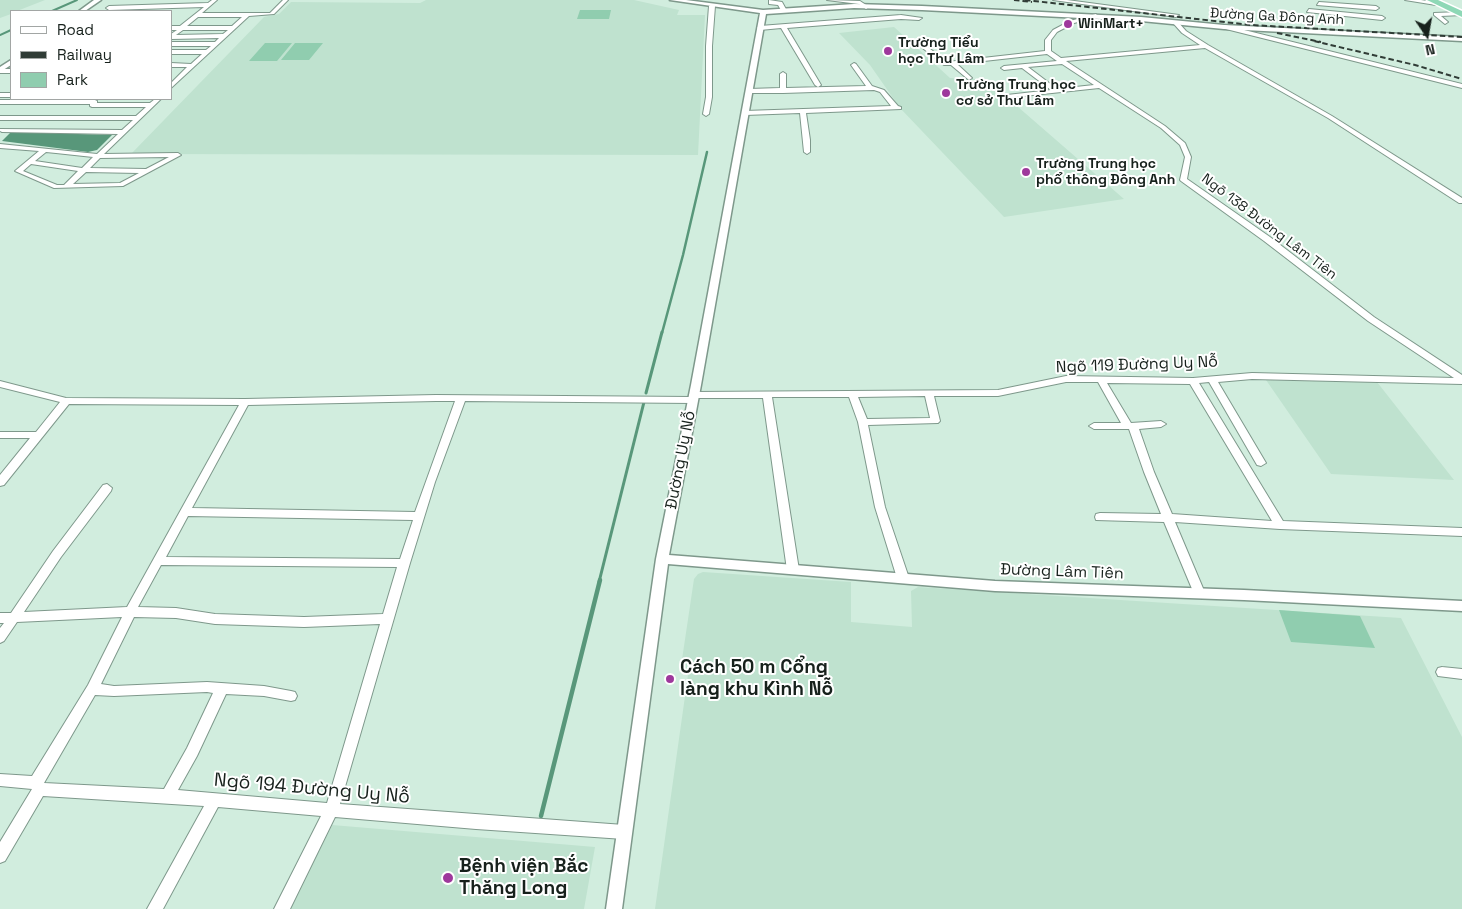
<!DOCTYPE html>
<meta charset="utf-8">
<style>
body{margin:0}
#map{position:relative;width:1462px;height:909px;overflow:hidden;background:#d1edde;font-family:"Space Grotesk",sans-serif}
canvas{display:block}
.legend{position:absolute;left:10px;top:10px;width:162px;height:90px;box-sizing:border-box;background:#fff;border:1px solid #a2a6a4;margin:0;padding:6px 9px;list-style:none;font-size:15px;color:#17211c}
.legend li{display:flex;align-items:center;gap:10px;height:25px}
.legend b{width:25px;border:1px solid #a2a6a4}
.north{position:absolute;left:1402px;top:10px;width:50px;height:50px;-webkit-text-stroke:4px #fff;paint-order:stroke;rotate:168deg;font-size:14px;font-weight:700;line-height:20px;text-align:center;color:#17211c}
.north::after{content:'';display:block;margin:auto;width:18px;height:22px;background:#17211c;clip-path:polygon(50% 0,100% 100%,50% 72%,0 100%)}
</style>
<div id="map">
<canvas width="1462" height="909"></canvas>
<ul class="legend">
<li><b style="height:6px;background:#fff"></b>Road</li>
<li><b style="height:6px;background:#303c36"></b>Railway</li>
<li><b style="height:14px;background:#90cdaf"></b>Park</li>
</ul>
<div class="north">N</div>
</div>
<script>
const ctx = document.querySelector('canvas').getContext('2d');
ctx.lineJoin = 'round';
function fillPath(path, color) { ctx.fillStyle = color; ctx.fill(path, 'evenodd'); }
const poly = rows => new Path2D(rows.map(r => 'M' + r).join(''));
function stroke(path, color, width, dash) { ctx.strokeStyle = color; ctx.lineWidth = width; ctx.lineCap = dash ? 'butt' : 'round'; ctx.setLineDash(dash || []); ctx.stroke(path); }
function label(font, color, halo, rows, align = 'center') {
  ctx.font = font + ' "Space Grotesk",sans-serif'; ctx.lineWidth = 4; ctx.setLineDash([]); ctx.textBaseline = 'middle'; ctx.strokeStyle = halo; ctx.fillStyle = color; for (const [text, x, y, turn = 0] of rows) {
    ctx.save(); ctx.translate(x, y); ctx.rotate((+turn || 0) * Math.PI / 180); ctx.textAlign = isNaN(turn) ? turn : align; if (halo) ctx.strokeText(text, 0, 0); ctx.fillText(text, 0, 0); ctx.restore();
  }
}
const built = poly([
 [0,0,45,0,17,11,11,11,11,14,0,18],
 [426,0,634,0,679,10,677,15,705,15,698,155,131,154,264,17,279,14,291,2,420,3],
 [894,27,950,78,987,80,1124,199,1004,217,900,108,870,65,839,33],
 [1266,380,1377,382,1454,480,1331,474],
 [703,572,851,582,851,622,912,627,911,591,918,587,1401,618,1462,737,1462,909,655,909,688,675,680,673,694,579,698,574],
 [332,825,595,847,584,909,290,909]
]);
const green = poly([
 [580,10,611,10,609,19,577,19],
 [265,43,292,43,277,61,249,61],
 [295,43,323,43,309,60,281,60],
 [1279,610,1360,616,1375,648,1291,642]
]);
const water = poly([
 [11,132,112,135,97,150,88,152,2,141]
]);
const streamFar3 = poly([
 [52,11,77,0],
 [0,35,11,30]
]);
const streamFar2 = poly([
 [662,333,683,255,707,152]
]);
const streamFar1 = poly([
 [646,393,662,332],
 [599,582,644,402]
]);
const stream = poly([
 [541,816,600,580]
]);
const minor = poly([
 [212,0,217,0,202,13,270,13,283,0,288,0,274,14,249,16,171,88,171,83,187,67,171,67,171,63,191,64,202,54,171,54,171,50,206,50,211,46,171,46,171,42,215,42,219,38,171,39,171,34,177,30,171,30,171,26,180,26,204,7,109,10,106,8,109,6,208,3,212,0],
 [198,17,242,17,232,26,187,26,198,17],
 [183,30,228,30,223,34,176,35,183,30],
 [769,0,782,2,787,11,782,12,778,5,769,4,769,0],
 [827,0,860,1,869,7,866,9,859,4,827,0],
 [1053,0,1067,0,1179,15,1176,17,1053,0],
 [1405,0,1421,0,1439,3,1436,5,1405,0],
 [1319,2,1376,6,1379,8,1376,10,1317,5,1319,2],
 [712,4,715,6,712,46,712,97,709,114,706,116,703,114,706,97,706,46,709,6,712,4],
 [1309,9,1382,16,1385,18,1382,20,1307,12,1309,9],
 [1434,13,1461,12,1462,15,1441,16,1448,22,1445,24,1434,15,1434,13],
 [1096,14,1098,17,1074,23,1057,32,1051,40,1051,51,1061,58,1200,45,1182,33,1173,23,1178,22,1186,31,1208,45,1332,116,1462,198,1462,203,1459,203,1328,118,1205,48,1066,61,1165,126,1185,143,1191,157,1187,179,1270,237,1374,317,1462,375,1462,384,1252,379,1218,382,1266,463,1261,466,1257,465,1209,382,1199,383,1283,521,1462,528,1462,536,1280,529,1175,522,1205,593,1203,596,1199,598,1195,596,1164,522,1096,520,1095,517,1096,514,1100,513,1161,514,1144,472,1129,429,1094,429,1089,426,1094,423,1121,423,1098,382,1066,382,998,396,934,396,940,421,938,423,868,425,885,507,909,578,907,581,903,582,899,581,897,578,875,507,858,422,849,397,772,397,799,570,797,573,793,574,789,573,787,570,763,398,696,398,698,400,696,402,693,403,465,401,435,482,410,563,340,804,624,825,629,827,631,832,629,837,624,839,476,829,335,817,290,909,274,909,321,816,218,807,163,909,147,909,204,806,43,796,5,861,0,863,0,842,32,789,0,786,0,774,32,776,88,685,122,617,17,622,4,641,0,643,0,628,4,623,0,623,0,613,11,613,53,551,103,485,107,484,112,488,111,491,61,557,24,612,127,607,239,405,69,404,4,485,0,486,0,475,30,438,0,438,0,432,36,432,60,402,0,387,0,381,66,398,245,399,436,395,691,397,689,395,691,393,694,392,998,390,1066,376,1193,378,1252,373,1454,378,1368,321,1264,241,1181,181,1180,180,1185,157,1180,145,1161,128,1099,88,1005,98,1005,96,1007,95,1051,90,1022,68,1004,70,1001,68,1004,66,1057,61,1047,54,957,64,971,77,972,78,969,80,951,65,944,65,920,46,925,45,947,62,1045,51,1045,40,1053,30,1070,21,1096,14],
 [1062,64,1094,85,1057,89,1028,67,1062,64],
 [1107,383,1190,384,1272,521,1172,514,1154,472,1139,429,1161,427,1166,424,1161,421,1131,423,1107,383],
 [925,396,930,418,867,419,858,397,925,396],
 [436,401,455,401,415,512,192,508,248,405,436,401],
 [188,516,413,520,400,559,166,557,188,516],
 [161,565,397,567,383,614,304,617,215,614,176,608,138,607,161,565],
 [134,617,176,618,215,624,304,627,380,624,327,803,178,790,197,756,226,694,264,696,291,701,295,700,297,696,295,692,291,691,264,686,207,682,114,686,101,684,134,617],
 [207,692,213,693,187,748,164,789,44,783,95,695,114,696,207,692],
 [901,15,922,18,919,20,901,19,787,28,821,85,818,87,815,85,781,28,760,30,757,28,760,26,901,15],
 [1224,25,1462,84,1462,88,1222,28,1222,26,1224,25],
 [854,63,856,64,872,86,884,90,898,106,901,107,901,109,806,113,810,140,810,152,807,154,804,152,800,113,745,115,742,113,745,111,891,106,880,92,874,90,783,93,749,93,746,91,749,89,780,88,780,74,783,72,786,74,786,88,866,86,851,65,854,63],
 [0,69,11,69,11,73,0,73,0,69],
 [0,93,11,93,11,97,0,97,0,93],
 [155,99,161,99,104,154,178,153,181,155,123,186,54,188,15,171,39,151,0,148,0,144,97,154,118,134,2,132,0,131,0,129,122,130,133,120,0,120,0,116,136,116,146,107,92,107,90,106,90,104,0,104,0,100,95,100,97,101,97,103,150,103,155,99],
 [46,152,56,153,93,157,82,168,35,161,46,152],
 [169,157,146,169,90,168,100,158,169,157],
 [31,164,78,171,64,185,57,185,23,171,31,164],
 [86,172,139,173,120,183,73,184,86,172],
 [1442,667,1462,669,1462,679,1438,676,1436,672,1438,668,1442,667]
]);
const tertiary = poly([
 [94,0,101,0,85,11,79,11,94,0],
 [670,0,686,0,763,10,854,4,922,6,1141,17,1224,25,1462,37,1462,41,1224,29,1141,21,922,10,854,8,766,14,701,385,669,555,995,581,1244,590,1462,601,1462,611,1244,600,995,591,668,564,622,909,606,909,656,559,691,385,760,13,670,0],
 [11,60,11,65,0,72,0,67,11,60]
]);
const trunk = poly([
 [1427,0,1438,0,1462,11,1462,17,1427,0]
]);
const rail = poly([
 [1014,0,1032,2],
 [1025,0,1251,25,1462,37],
 [1277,33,1321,42],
 [1314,41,1415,65,1462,79]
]);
const markers = [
 [1068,24,5,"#9e389c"],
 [888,51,5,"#9e389c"],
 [946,93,5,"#9e389c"],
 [1026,172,5,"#9e389c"],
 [670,679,5,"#9e389c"],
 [448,878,6,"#9e389c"]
];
const farStreetnames = [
 ["Đường Ga Đông Anh",1277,17,3],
 ["Ngõ 138 Đường Lâm Tiên",1269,227,37]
];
const farPoinames = [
 ["WinMart+",1078,24],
 ["Trường Tiểu",898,43],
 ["học Thư Lâm",898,59],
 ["Trường Trung học",956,85],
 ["cơ sở Thư Lâm",956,101],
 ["Trường Trung học",1036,164],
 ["phổ thông Đông Anh",1036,180]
];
const streetNames = [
 ["Ngõ 119 Đường Uy Nỗ",1137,365,-2],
 ["Đường Uy Nỗ",681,460,-79],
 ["Đường Lâm Tiên",1062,572,2]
];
const nearPoinames = [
 ["Cách 50 m Cổng",680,668],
 ["làng khu Kình Nỗ",680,690],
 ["Bệnh viện Bắc",459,867],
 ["Thăng Long",459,889]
];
const nearStreetnames = [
 ["Ngõ 194 Đường Uy Nỗ",312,789,5]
];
fillPath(built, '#bfe2cf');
fillPath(green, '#90cdaf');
fillPath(water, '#58977a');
stroke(streamFar3, '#58977a', 2);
stroke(streamFar2, '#58977a', 2.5);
stroke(streamFar1, '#58977a', 3);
stroke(stream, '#58977a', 4.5);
stroke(minor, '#7e988b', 2);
stroke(tertiary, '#7e988b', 3);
stroke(trunk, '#fff', 3);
fillPath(minor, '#fff');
fillPath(tertiary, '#fff');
fillPath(trunk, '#8ed8b6');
stroke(rail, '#303c36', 2, [5.5, 3]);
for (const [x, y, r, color] of markers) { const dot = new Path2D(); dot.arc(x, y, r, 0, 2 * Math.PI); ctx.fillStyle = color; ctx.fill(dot); stroke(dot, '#fff', 2); }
label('14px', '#17211c', '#fff', farStreetnames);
label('bold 14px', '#17211c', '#fff', farPoinames, 'left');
label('16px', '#17211c', '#fff', streetNames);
label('bold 19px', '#17211c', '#fff', nearPoinames, 'left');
label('19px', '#17211c', '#fff', nearStreetnames);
</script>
